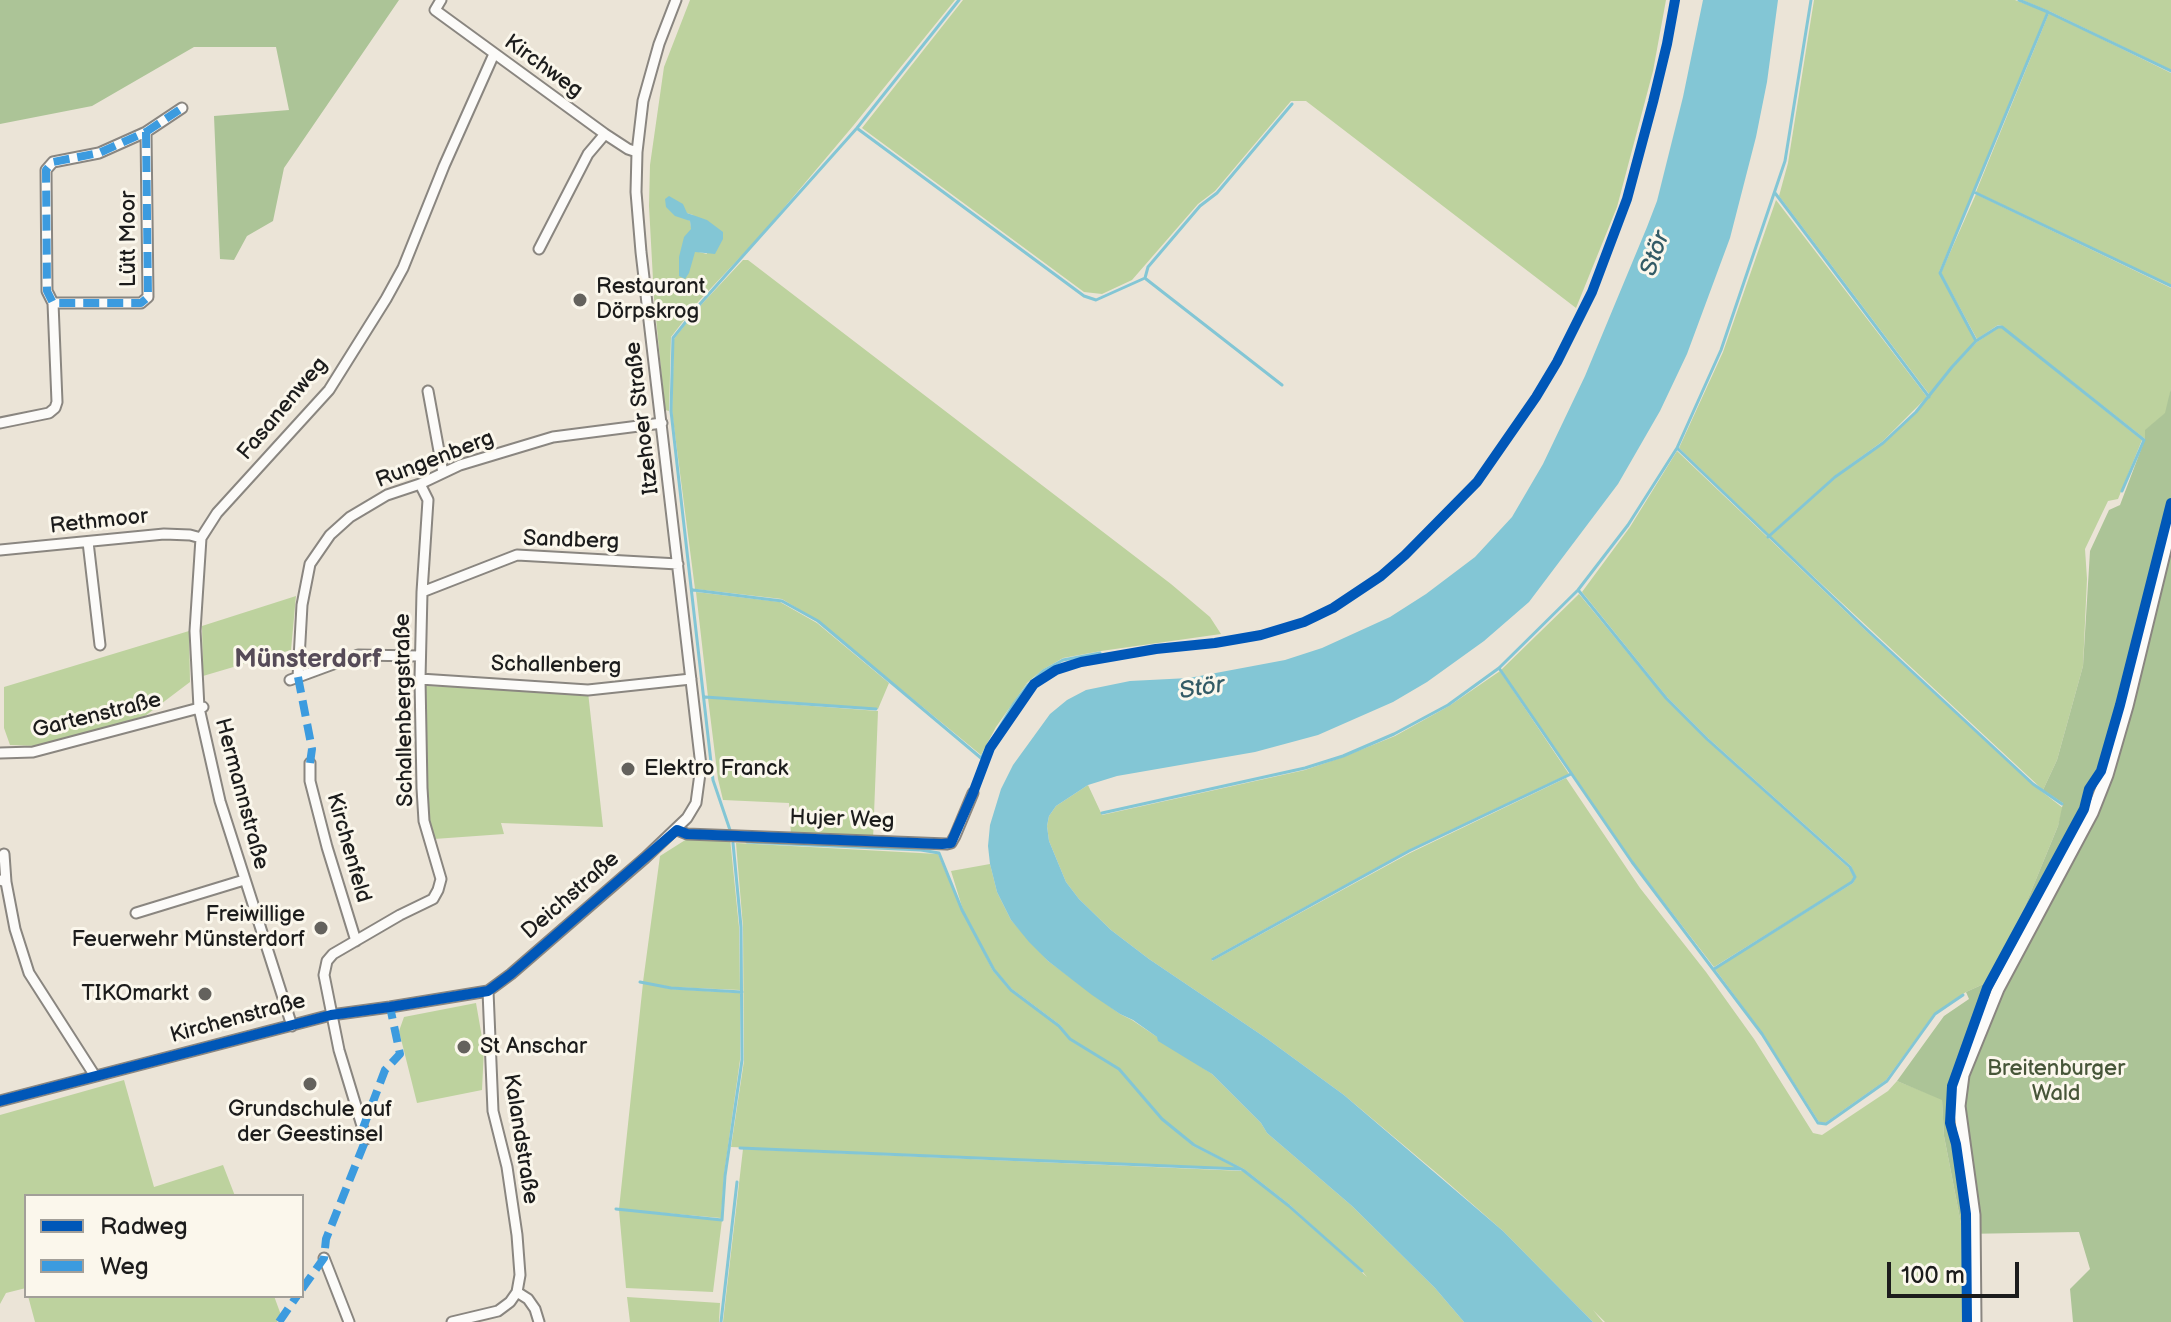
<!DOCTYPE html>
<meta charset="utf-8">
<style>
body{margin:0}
#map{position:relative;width:2171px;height:1322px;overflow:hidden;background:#ebe4d7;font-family:"Balsamiq Sans",sans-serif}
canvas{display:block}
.legend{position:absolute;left:24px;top:1194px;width:280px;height:104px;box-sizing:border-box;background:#fbf7ec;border:2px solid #a29f99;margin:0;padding:10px 14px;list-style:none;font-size:24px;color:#1c1c1c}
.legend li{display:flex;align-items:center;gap:16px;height:40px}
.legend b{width:40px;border:2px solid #a29f99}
.scale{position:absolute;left:1887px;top:1262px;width:132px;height:36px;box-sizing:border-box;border:4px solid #1c1c1c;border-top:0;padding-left:10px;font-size:24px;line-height:28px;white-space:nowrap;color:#1c1c1c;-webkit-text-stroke:6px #fbf7ec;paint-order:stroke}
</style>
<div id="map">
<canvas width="2171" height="1322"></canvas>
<ul class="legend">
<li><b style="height:10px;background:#0057b8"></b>Radweg</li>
<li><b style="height:10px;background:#3c9bdf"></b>Weg</li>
</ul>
<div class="scale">100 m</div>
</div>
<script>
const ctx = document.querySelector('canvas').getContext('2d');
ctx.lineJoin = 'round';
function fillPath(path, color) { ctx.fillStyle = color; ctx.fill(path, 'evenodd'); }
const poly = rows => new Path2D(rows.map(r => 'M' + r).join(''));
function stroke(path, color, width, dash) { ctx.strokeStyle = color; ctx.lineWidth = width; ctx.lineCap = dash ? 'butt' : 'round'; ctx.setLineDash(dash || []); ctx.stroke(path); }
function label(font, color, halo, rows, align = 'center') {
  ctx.font = font + ' "Balsamiq Sans",sans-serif'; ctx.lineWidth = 6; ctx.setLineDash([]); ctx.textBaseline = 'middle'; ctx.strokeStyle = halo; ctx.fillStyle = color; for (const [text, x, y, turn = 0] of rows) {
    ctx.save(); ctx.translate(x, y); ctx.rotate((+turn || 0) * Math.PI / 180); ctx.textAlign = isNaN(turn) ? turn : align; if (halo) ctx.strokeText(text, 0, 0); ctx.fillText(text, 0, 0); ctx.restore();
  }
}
const green = poly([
 [690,0,955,0,853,126,761,235,698,302,671,337,669,411,665,410,654,298,649,206,650,165,664,67],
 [687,213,693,215,707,254,695,251,690,221,681,216],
 [963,0,1666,0,1653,71,1617,207,1576,308,1306,101,1291,101,1215,191,1198,204,1132,280,1102,294,1084,292,862,128],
 [1814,0,2015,0,2047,12,1974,191,1939,272,1975,341,1929,394,1779,196,1788,163],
 [2022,0,2171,0,2171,70,2049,11],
 [2049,13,2171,73,2171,285,1976,192],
 [1976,194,2171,288,2171,388,2169,400,2166,413,2146,430,2145,439,2002,326,1998,325,1977,339,1941,273],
 [1776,200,1927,397,1883,441,1836,475,1769,535,1679,448,1723,352],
 [743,260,748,260,1171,584,1210,617,1221,634,1101,651,1063,658,1042,670,1027,683,996,727,981,755,818,621,782,599,695,589,672,411,674,339,700,306],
 [1998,328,2002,328,2142,440,2118,499,2108,501,2085,549,2087,579,2083,666,2057,760,2043,790,1770,536,1836,477,1883,444,1916,413,1952,368,1977,342],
 [1677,451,1863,628,2032,784,2063,808,2058,826,2025,906,1988,982,1966,992,1934,1014,1886,1080,1825,1123,1819,1122,1763,1034,1715,969,1853,883,1856,877,1851,866,1708,738,1667,697,1582,592,1630,527],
 [696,592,780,602,817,623,889,683,878,709,708,697],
 [1579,594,1665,698,1707,740,1849,868,1854,877,1851,882,1714,967,1633,862,1501,670],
 [296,596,291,650,203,676,202,626],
 [189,631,190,682,145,716,37,746,10,745,4,728,4,687],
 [1500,671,1569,774,1409,850,1212,958,1212,961,1410,853,1566,778,1640,888,1706,972,1754,1039,1813,1133,1822,1135,1888,1091,1897,1081,1942,1099,1944,1136,1963,1234,1965,1322,1605,1322,1593,1310,1603,1322,1593,1322,1503,1231,1439,1175,1344,1095,1266,1038,1149,959,1111,930,1079,899,1066,882,1049,841,1047,826,1049,816,1056,806,1088,785,1102,815,1305,770,1343,757,1395,736,1449,706],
 [426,686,588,692,603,827,501,823,504,834,434,839,428,818],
 [708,698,878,711,873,840,791,835,789,803,723,800,718,779],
 [690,837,730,838,739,927,740,990,671,987,643,982,660,856],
 [736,843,938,854,962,910,993,971,1010,990,1058,1026,1070,1040,1118,1069,1147,1100,1162,1119,1193,1146,1240,1169,731,1147,744,1061,743,927],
 [990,864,997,892,1011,920,1048,961,1120,1014,1132,1020,1212,1074,1261,1123,1267,1133,1352,1206,1435,1288,1464,1322,723,1322,743,1149,1243,1171,1288,1206,1367,1277,1362,1271,1290,1205,1244,1169,1195,1145,1163,1119,1119,1069,1071,1039,1060,1025,1012,989,995,970,963,910,951,871],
 [643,983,671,989,740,993,740,1060,724,1175,721,1218,619,1209],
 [476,1003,484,1049,482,1090,417,1103,399,1031,404,1017],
 [124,1080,154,1187,223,1165,235,1196,26,1196,26,1288,6,1293,0,1304,0,1115],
 [619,1210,722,1220,713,1292,626,1288],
 [28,1296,274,1296,281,1315,277,1322,35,1322],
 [627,1297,720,1303,719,1322,630,1322]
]);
const forest = poly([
 [0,0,399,0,284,168,273,221,247,236,234,260,220,259,214,116,289,110,276,47,194,47,92,106,0,124],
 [2171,388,2171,1322,2073,1322,2070,1289,2090,1269,2079,1232,1963,1234,1944,1136,1942,1100,1897,1081,1944,1016,1969,999,1966,992,1988,982,2025,906,2058,826,2063,803,2043,790,2057,760,2083,666,2090,551,2109,510,2120,505,2145,439,2145,430,2165,413]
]);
const water = poly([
 [1703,0,1778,0,1767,82,1756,137,1730,238,1687,354,1660,411,1618,484,1529,602,1484,641,1427,682,1393,702,1318,735,1255,752,1117,776,1088,785,1056,806,1049,816,1047,826,1049,841,1066,882,1079,899,1111,930,1149,959,1266,1038,1344,1095,1503,1231,1593,1322,1464,1322,1435,1288,1352,1206,1267,1133,1261,1123,1212,1074,1158,1041,1157,1037,1133,1020,1120,1014,1092,995,1048,961,1029,942,1011,920,997,892,990,864,988,846,990,825,1001,789,1013,765,1050,714,1067,700,1086,690,1130,681,1189,678,1285,660,1322,648,1390,617,1426,594,1475,557,1512,517,1543,464,1585,376,1647,227,1657,201,1683,97],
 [669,196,683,204,687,213,707,220,723,232,723,239,715,254,695,252,689,273,685,279,679,276,679,257,684,237,691,229,690,221,675,216,666,207,665,199]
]);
const stream = poly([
 [2019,0,2048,12,2171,71],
 [858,129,1084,296,1096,300,1145,278,1148,267,1200,206,1217,193,1292,104],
 [1775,193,1929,397],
 [1976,193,2171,286],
 [1146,279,1282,385],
 [1976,341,1940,273,2048,12],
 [1677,448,1864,627,2033,784,2062,804],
 [1768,537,1835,477,1883,443,1916,412,1952,367,1976,341,1998,327,2002,327,2144,440,2122,491],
 [693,590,782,601,818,621,981,758,1013,705,1028,685,1043,671,1063,660,1100,653],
 [1579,591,1666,698,1707,739,1850,867,1855,877,1852,882,1714,969],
 [1499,668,1632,862,1762,1034,1818,1123,1826,1124,1887,1081,1935,1014,1963,995],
 [705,697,876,709],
 [1102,813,1305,768,1343,756,1394,734,1448,705,1499,668,1578,590,1628,525,1677,448,1721,350,1785,161,1811,0],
 [731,833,713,780,682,508,671,411,673,338,700,304,857,128,959,0],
 [747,842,921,850,939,853,962,910,994,970,1011,990,1059,1026,1070,1039,1119,1069,1162,1119,1194,1145,1243,1170,1289,1206,1362,1271],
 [1213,959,1409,851,1571,774],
 [640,982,671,988,742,992],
 [740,1148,1240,1169],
 [616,1209,722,1220,725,1176,742,1060,741,927,733,843],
 [721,1322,737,1182]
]);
const minor = poly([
 [441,0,435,10,605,134,628,149,637,152],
 [146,132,182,108],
 [539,249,588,154,605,134],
 [428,391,443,473],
 [0,423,49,413,55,408,57,402,53,303,47,291,46,170,53,162,99,153,146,132,148,297,141,303,53,303],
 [88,542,100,645],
 [0,550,164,534,190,535,201,538],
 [422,592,517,555,678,564],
 [298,677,302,605,310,564,330,535,350,517,387,495,420,484,460,465,553,437,662,423],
 [420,679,588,690,691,679],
 [290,680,358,655,420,656],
 [0,753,33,752,203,707],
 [310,763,310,781,327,847,356,941],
 [677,830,687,834,947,844,951,843,955,836,973,793],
 [4,854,6,882],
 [0,880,6,882,15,929,29,973,95,1076],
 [136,913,244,880],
 [292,1026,220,801,199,708,195,631,201,538,217,513,329,390,386,299,403,268,444,166,494,54],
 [0,1101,331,1015,390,1007,488,991,511,974,645,858,687,818,696,803,701,766,641,252,636,192,637,152,643,101,659,44,676,0],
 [366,1139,339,1050,324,975,327,961,333,954,400,915,433,899,438,890,441,879,424,821,422,788,420,679,422,592,428,500,420,484],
 [324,1258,349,1322],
 [517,1292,528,1299,535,1309,539,1322],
 [452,1322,498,1311,510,1302,517,1292,520,1275,517,1235,507,1167,493,1111,488,991]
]);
const major = poly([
 [1975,1322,1974,1215,1959,1106,1963,1075,1998,989,2092,813,2107,775,2127,706,2171,525]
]);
const quiet = poly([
 [146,132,148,297,141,303,53,303,47,291,46,170,53,162,99,153,146,132],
 [146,132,182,108],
 [298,677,312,749,310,763],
 [363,1128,385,1070,400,1054,390,1007],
 [302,1289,324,1258,326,1239,366,1139],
 [279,1322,297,1296]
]);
const cycleway = poly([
 [0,1101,331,1015,390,1007,488,991,511,974,677,830,687,834,942,844,951,843,973,793,990,748,1034,684,1056,670,1081,662,1156,649,1215,643,1261,635,1304,622,1333,608,1381,576,1405,555,1477,482,1536,397,1557,362,1592,292,1627,199,1653,102,1667,44,1675,0],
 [1967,1322,1966,1214,1956,1144,1950,1123,1952,1086,1987,988,2084,809,2089,789,2101,771,2120,705,2171,503]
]);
const markers = [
 [580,300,8,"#64625d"],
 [628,769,8,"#64625d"],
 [321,928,8,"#64625d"],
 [205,994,8,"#64625d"],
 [464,1047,8,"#64625d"],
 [310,1084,8,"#64625d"]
];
const streetNames = [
 ["Kirchweg",543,67,36],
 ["Lütt Moor",129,239,-90],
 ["Fasanenweg",283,409,-50],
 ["Itzehoer Straße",643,418,-97],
 ["Rungenberg",435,460,-21],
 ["Rethmoor",99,522,-6],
 ["Sandberg",571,541,2],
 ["Schallenberg",556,666,1],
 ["Schallenbergstraße",405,710,-91],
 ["Gartenstraße",97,716,-14],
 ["Hermannstraße",241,794,75],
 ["Hujer Weg",842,820,2],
 ["Kirchenfeld",348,848,74],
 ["Deichstraße",571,896,-41],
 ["Kirchenstraße",238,1019,-15],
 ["Kalandstraße",520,1139,81]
];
const poiNames = [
 ["Restaurant",596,287],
 ["Dörpskrog",596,312],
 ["Elektro Franck",644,769],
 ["Freiwillige",305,915,"right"],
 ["Feuerwehr Münsterdorf",305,940,"right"],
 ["TIKOmarkt",189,994,"right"],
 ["St Anschar",480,1047],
 ["Grundschule auf",310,1110,"center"],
 ["der Geestinsel",310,1135,"center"]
];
const parkNames = [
 ["Breitenburger",2056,1069],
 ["Wald",2056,1094]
];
const waterNames = [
 ["Stör",1656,254,-71],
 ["Stör",1202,689,-9]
];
const quarterNames = [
 ["Münsterdorf",308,660]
];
fillPath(green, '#bdd29e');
fillPath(forest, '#acc497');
fillPath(water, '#83c6d5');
stroke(stream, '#83c6d5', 3);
stroke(minor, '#8a8680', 13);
stroke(major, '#8a8680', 15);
stroke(minor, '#fcfbf9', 9);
stroke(major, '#fcfbf9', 11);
stroke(quiet, '#3c9bdf', 8, [16, 8]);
stroke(cycleway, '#0057b8', 10);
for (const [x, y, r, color] of markers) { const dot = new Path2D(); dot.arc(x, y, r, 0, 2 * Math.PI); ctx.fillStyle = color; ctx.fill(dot); stroke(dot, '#fbf7ec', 3); }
label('22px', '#1c1c1c', '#fbf7ec', streetNames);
label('22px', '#1c1c1c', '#fbf7ec', poiNames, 'left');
label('22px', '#475639', '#fbf7ec', parkNames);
label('italic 24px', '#335b66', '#fbf7ec', waterNames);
label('bold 26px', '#564b58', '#fbf7ec', quarterNames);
</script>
